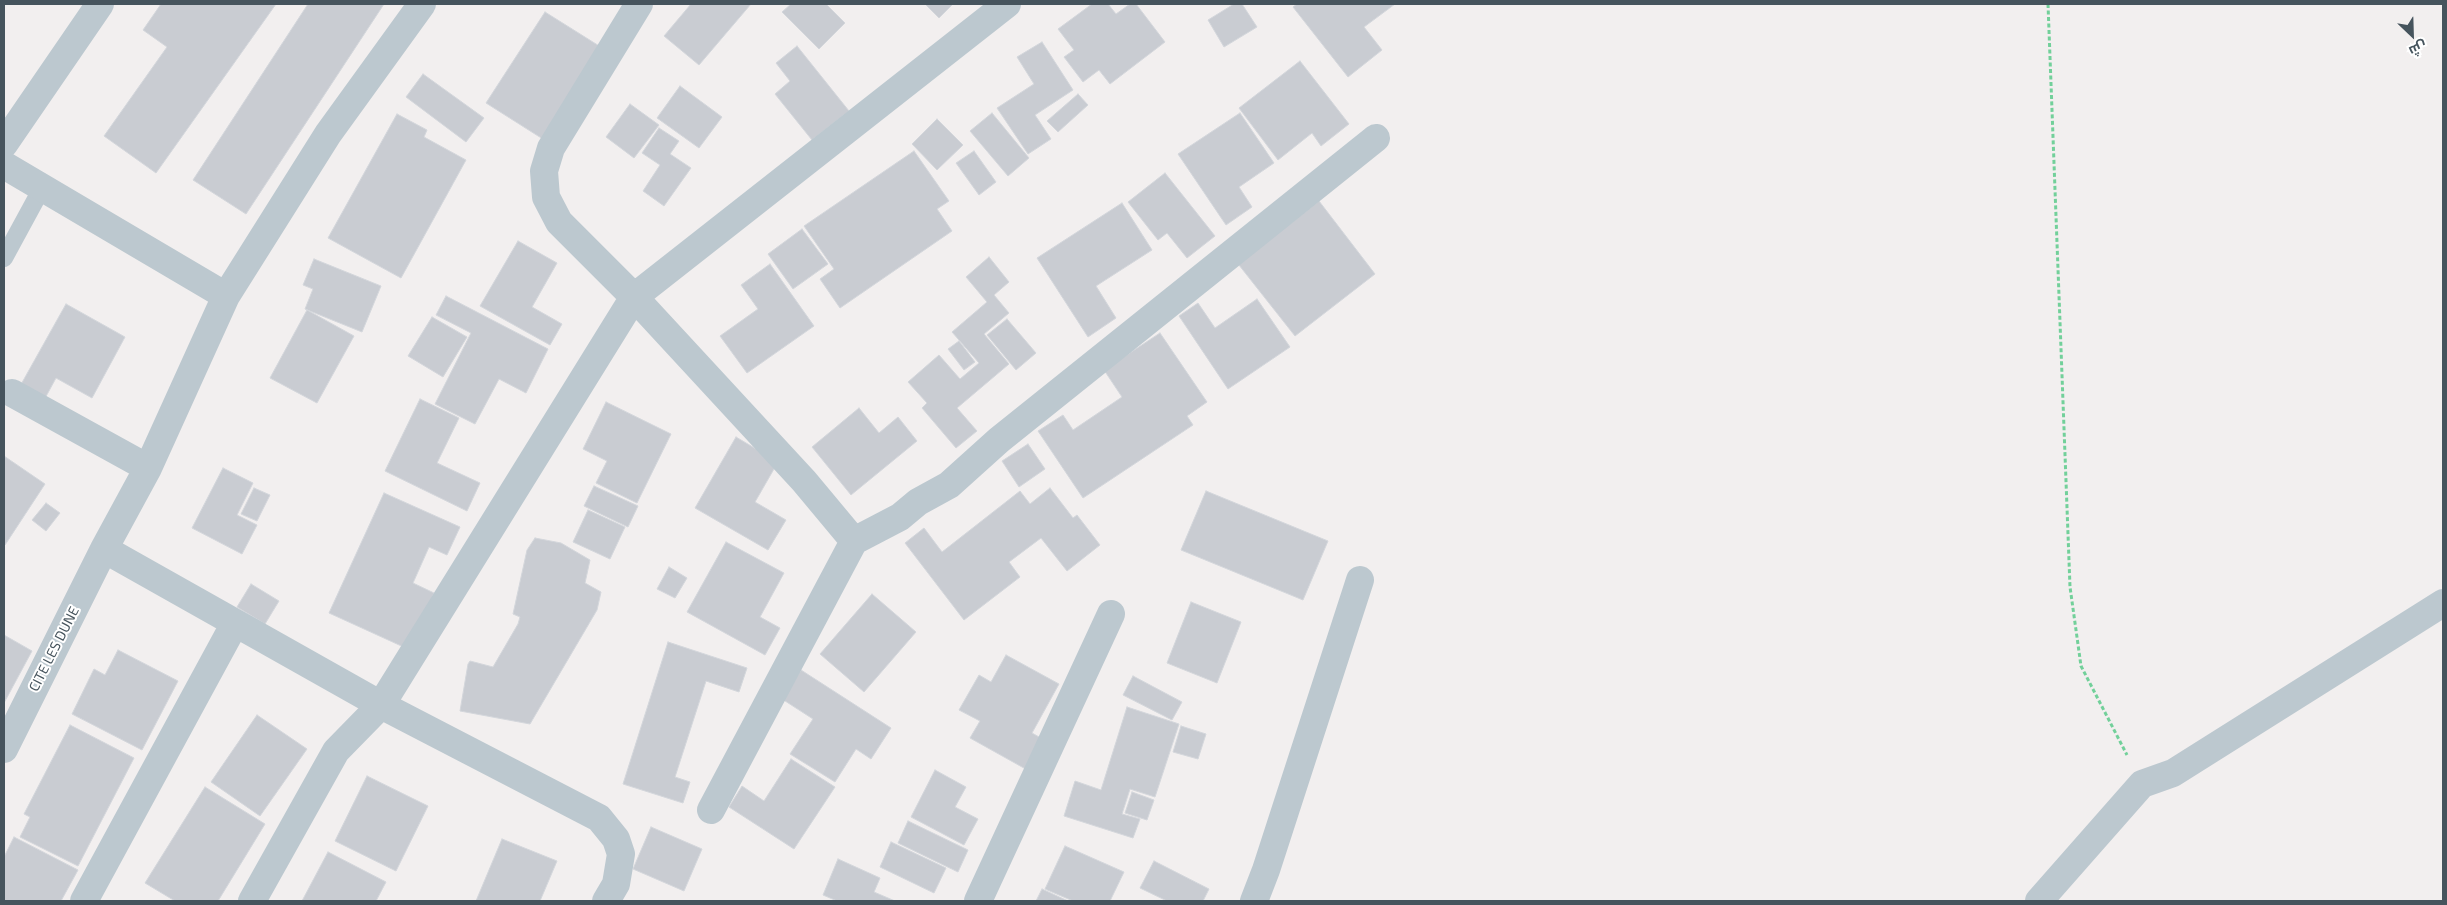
<!DOCTYPE html>
<meta charset="utf-8">
<style>
body{margin:0}
#map{position:relative;width:2447px;height:905px;overflow:hidden;background:#f2efef;font-family:"Exo 2",Cairo,sans-serif}
canvas{display:block}
.frame{position:absolute;inset:0;border:5px solid #46545d;pointer-events:none}
.north{position:absolute;left:2387px;top:10px;width:50px;height:50px;-webkit-text-stroke:4px #fff;paint-order:stroke;rotate:156deg;font-size:14px;font-weight:700;line-height:20px;text-align:center;color:#46545d}
.north::after{content:'';display:block;margin:auto;width:18px;height:22px;background:#46545d;clip-path:polygon(50% 0,100% 100%,50% 72%,0 100%)}
</style>
<div id="map">
<canvas width="2447" height="905"></canvas>
<div class="frame"></div>
<div class="north">ش</div>
</div>
<script>
const ctx = document.querySelector('canvas').getContext('2d');
ctx.lineJoin = 'round';
function fillPath(path, color) { ctx.fillStyle = color; ctx.fill(path, 'evenodd'); }
const poly = rows => new Path2D(rows.map(r => 'M' + r).join(''));
function stroke(path, color, width, dash) { ctx.strokeStyle = color; ctx.lineWidth = width; ctx.lineCap = dash ? 'butt' : 'round'; ctx.setLineDash(dash || []); ctx.stroke(path); }
function label(font, color, halo, rows, align = 'center') {
  ctx.font = font + ' "Exo 2",sans-serif'; ctx.lineWidth = 4; ctx.setLineDash([]); ctx.textBaseline = 'middle'; ctx.strokeStyle = halo; ctx.fillStyle = color; for (const [text, x, y, turn = 0] of rows) {
    ctx.save(); ctx.translate(x, y); ctx.rotate((+turn || 0) * Math.PI / 180); ctx.textAlign = isNaN(turn) ? turn : align; if (halo) ctx.strokeText(text, 0, 0); ctx.fillText(text, 0, 0); ctx.restore();
  }
}
const building = poly([
 [161,4,276,4,156,173,104,136,167,47,143,30,161,4],
 [308,4,384,4,246,214,193,180,308,4],
 [691,4,751,4,699,65,664,36,691,4],
 [791,4,826,4,845,23,819,49,782,12,791,4],
 [925,4,953,4,939,18,925,4],
 [1092,4,1108,4,1116,14,1130,4,1136,4,1165,42,1110,84,1099,70,1083,82,1064,57,1074,50,1058,29,1092,4],
 [1234,4,1242,4,1257,27,1224,47,1208,20,1234,4],
 [1297,4,1395,4,1364,27,1382,50,1348,77,1293,7,1297,4],
 [545,12,604,49,546,141,486,103,545,12],
 [1042,42,1073,90,1035,115,1051,139,1028,154,997,108,1034,84,1017,57,1042,42],
 [797,46,849,111,812,140,775,94,790,81,776,63,797,46],
 [1300,61,1349,124,1321,146,1312,133,1278,160,1239,108,1300,61],
 [423,74,484,118,466,142,406,97,423,74],
 [680,86,722,117,699,148,657,118,680,86],
 [1078,94,1088,105,1058,132,1047,121,1078,94],
 [630,104,659,125,634,158,606,137,630,104],
 [992,113,1029,158,1008,176,970,131,992,113],
 [1240,113,1274,163,1239,187,1252,207,1226,225,1178,154,1240,113],
 [397,114,427,130,424,137,466,160,401,278,328,238,397,114],
 [937,119,963,145,937,170,912,144,937,119],
 [659,128,679,141,670,154,691,168,664,206,643,191,660,165,642,153,659,128],
 [914,151,949,201,937,209,952,231,840,308,820,279,834,269,804,226,914,151],
 [974,151,996,182,979,195,956,163,974,151],
 [1165,173,1215,236,1187,258,1167,233,1158,240,1128,202,1165,173],
 [1319,201,1375,274,1295,336,1235,260,1290,224,1319,201],
 [1122,203,1152,250,1096,286,1116,318,1088,337,1037,258,1122,203],
 [802,229,828,264,793,289,768,254,802,229],
 [518,241,557,263,532,307,562,324,550,345,480,306,518,241],
 [989,257,1009,282,994,295,1009,313,984,334,1009,364,957,408,977,431,956,448,922,408,927,403,908,382,939,355,960,379,979,363,952,332,987,302,966,277,989,257],
 [314,259,381,286,362,332,305,309,313,289,303,285,314,259],
 [770,264,814,326,747,373,720,336,758,309,741,285,770,264],
 [446,296,548,349,526,393,499,379,475,424,435,404,471,333,436,315,446,296],
 [1257,299,1290,347,1228,389,1179,316,1198,303,1215,328,1257,299],
 [66,304,125,337,92,398,56,378,43,402,19,388,66,304],
 [307,310,354,336,317,403,270,378,307,310],
 [432,317,467,337,443,377,408,356,432,317],
 [1007,319,1036,353,1016,370,987,335,1007,319],
 [1160,333,1207,402,1187,416,1193,425,1083,498,1038,431,1063,415,1073,430,1122,397,1104,370,1160,333],
 [959,341,975,362,964,370,948,349,959,341],
 [420,399,459,418,437,463,480,483,467,511,385,471,420,399],
 [606,402,671,434,637,503,596,483,607,461,583,449,606,402],
 [859,408,879,433,898,417,917,441,851,495,812,447,859,408],
 [736,437,778,462,755,502,786,520,768,550,695,508,736,437],
 [1028,444,1045,469,1019,487,1002,461,1028,444],
 [4,456,45,484,5,545,4,544,4,456],
 [223,468,253,483,237,515,257,525,242,554,192,528,223,468],
 [594,486,638,506,628,527,584,506,594,486],
 [254,488,270,495,257,521,241,514,254,488],
 [1050,488,1073,518,1077,515,1100,545,1067,571,1041,538,1009,562,1020,577,964,620,905,543,924,528,942,552,1020,491,1030,504,1050,488],
 [1206,491,1328,541,1303,600,1181,550,1206,491],
 [384,493,460,527,447,555,429,547,413,583,434,593,408,649,329,613,384,493],
 [46,503,60,513,46,531,32,520,46,503],
 [588,510,625,527,610,559,573,542,588,510],
 [535,538,561,543,590,560,585,583,601,592,597,610,530,724,460,711,468,664,470,661,493,667,518,624,520,617,513,614,527,550,535,538],
 [726,542,784,573,760,617,780,628,765,655,687,612,726,542],
 [669,567,687,578,675,598,657,589,669,567],
 [251,584,279,601,265,624,237,607,251,584],
 [872,594,916,632,864,692,820,654,872,594],
 [1191,602,1241,622,1217,683,1167,663,1191,602],
 [4,635,32,651,4,703,4,635],
 [668,642,747,668,739,692,706,681,675,777,690,782,683,803,623,784,668,642],
 [118,650,178,681,142,750,72,714,94,669,105,675,118,650],
 [1006,655,1059,684,1032,733,1048,742,1031,772,970,738,980,721,959,710,979,675,991,682,1006,655],
 [801,670,891,728,871,759,856,749,835,782,790,754,813,719,782,699,801,670],
 [1133,676,1182,702,1172,720,1123,695,1133,676],
 [1127,707,1179,724,1155,797,1130,789,1122,814,1140,819,1133,838,1064,816,1075,781,1101,790,1127,707],
 [257,715,307,749,260,816,211,782,257,715],
 [70,725,134,758,78,866,20,837,30,817,24,814,70,725],
 [1181,726,1206,734,1198,759,1173,752,1181,726],
 [791,759,835,787,794,849,729,807,742,786,764,801,791,759],
 [935,770,966,787,955,807,978,819,964,845,911,817,935,770],
 [367,776,428,806,396,871,335,841,367,776],
 [205,787,265,824,218,901,175,901,145,883,205,787],
 [1132,792,1154,800,1147,820,1125,813,1132,792],
 [908,821,968,850,958,872,898,843,908,821],
 [651,827,702,849,684,891,633,869,651,827],
 [14,837,78,870,61,901,4,901,4,857,14,837],
 [502,839,557,861,540,901,476,901,502,839],
 [891,842,946,868,934,893,880,867,891,842],
 [1065,846,1124,872,1110,901,1073,901,1045,889,1065,846],
 [328,852,386,882,376,901,302,901,328,852],
 [838,859,880,878,874,892,895,901,837,901,823,895,838,859],
 [1154,861,1209,889,1203,901,1167,901,1140,888,1154,861],
 [1042,889,1068,901,1036,901,1042,889]
]);
const path = poly([
 [2048,4,2070,587,2081,666,2127,755]
]);
const service = poly([
 [4,258,42,188]
]);
const minor = poly([
 [639,4,551,148,544,171,546,197,559,222,634,297,804,481,854,541],
 [4,144,100,4],
 [4,165,226,296],
 [12,393,148,468],
 [104,549,381,705,599,818,616,839,621,854,616,884,606,901],
 [4,749,104,549,148,468,226,296,328,134,422,4],
 [711,810,854,541,900,517,918,502,949,485,999,440,1376,138],
 [84,901,235,623],
 [252,901,336,751,381,705,634,297,1007,4],
 [978,901,1111,614],
 [1254,901,1266,870,1360,580],
 [2039,901,2142,784,2173,773,2443,603]
]);
const streetNames = [
 ["CITE LES DUNE",54,649,-63]
];
fillPath(building, '#c9ccd2');
stroke(building, '#d3d6db', 1);
stroke(path, '#72d09a', 3, [4, 2.5]);
stroke(service, '#bcc8cf', 18);
stroke(minor, '#bcc8cf', 28);
label('14px', '#46545d', '#fff', streetNames);
</script>
